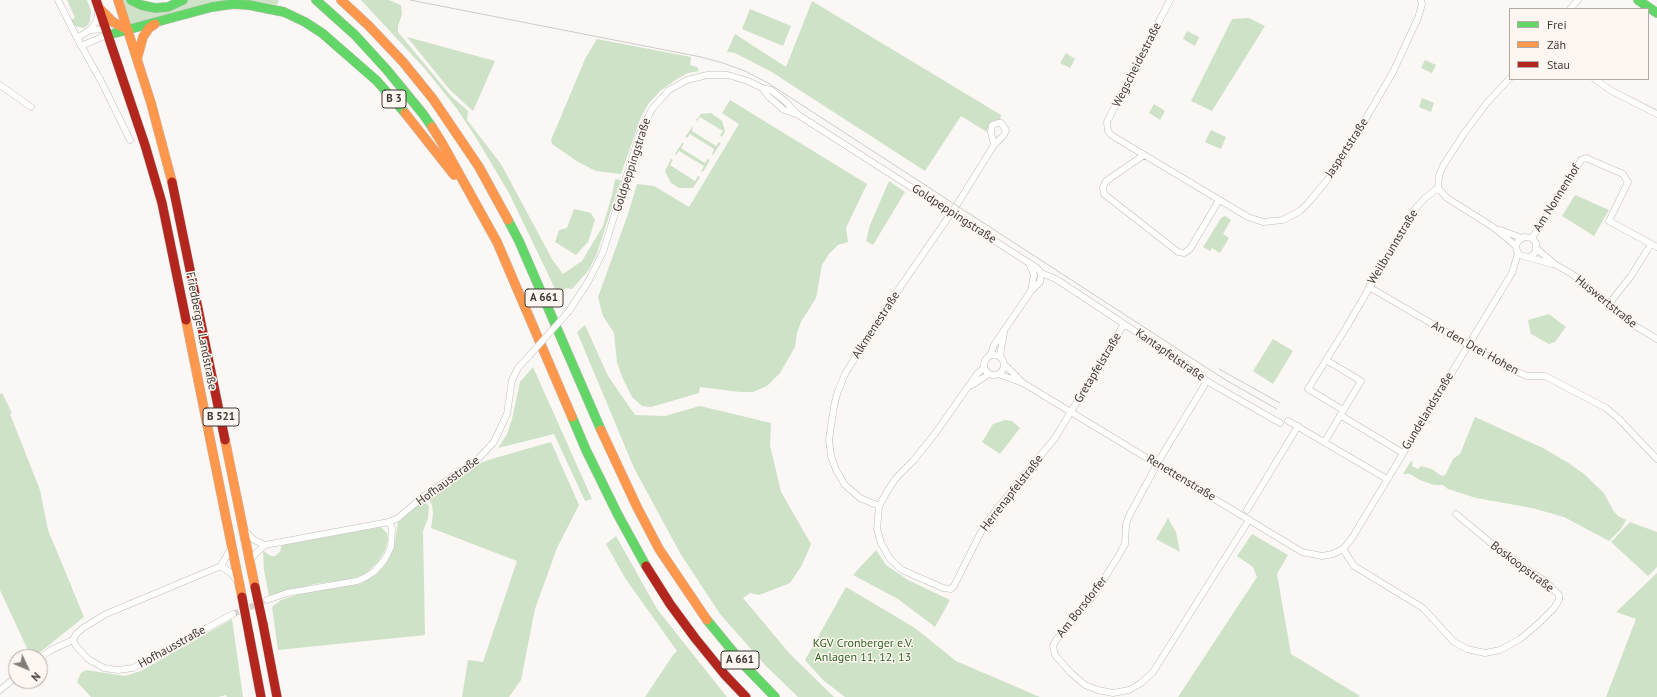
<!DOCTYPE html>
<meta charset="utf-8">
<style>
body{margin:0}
#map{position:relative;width:1657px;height:697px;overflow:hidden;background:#fbf7f4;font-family:"PT Sans",sans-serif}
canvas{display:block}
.legend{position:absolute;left:1509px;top:8px;width:140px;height:72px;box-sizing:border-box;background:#fef6f1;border:1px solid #b1aaa6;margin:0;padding:5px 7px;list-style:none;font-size:12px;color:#3e3936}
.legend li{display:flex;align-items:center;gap:8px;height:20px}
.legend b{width:20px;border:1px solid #b1aaa6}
.north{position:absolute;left:8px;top:649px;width:40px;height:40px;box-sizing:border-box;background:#fef6f1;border:1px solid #b1aaa6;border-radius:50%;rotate:134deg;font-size:11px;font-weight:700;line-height:16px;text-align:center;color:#3e3936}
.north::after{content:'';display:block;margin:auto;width:14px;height:18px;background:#807c78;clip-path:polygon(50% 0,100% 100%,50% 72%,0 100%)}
</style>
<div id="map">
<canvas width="1657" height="697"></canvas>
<ul class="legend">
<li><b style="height:5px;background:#63d668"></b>Frei</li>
<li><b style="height:5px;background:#ff974d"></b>Zäh</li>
<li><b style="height:5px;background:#b3261e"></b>Stau</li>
</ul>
<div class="north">N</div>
</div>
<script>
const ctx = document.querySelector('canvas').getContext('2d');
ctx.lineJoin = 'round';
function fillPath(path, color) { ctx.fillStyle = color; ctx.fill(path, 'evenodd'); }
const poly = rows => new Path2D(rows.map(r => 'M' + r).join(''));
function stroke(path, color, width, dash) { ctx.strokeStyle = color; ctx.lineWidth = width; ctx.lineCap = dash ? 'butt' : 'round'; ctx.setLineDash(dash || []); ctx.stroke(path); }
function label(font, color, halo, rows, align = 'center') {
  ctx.font = font + ' "PT Sans",sans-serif'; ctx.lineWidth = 3; ctx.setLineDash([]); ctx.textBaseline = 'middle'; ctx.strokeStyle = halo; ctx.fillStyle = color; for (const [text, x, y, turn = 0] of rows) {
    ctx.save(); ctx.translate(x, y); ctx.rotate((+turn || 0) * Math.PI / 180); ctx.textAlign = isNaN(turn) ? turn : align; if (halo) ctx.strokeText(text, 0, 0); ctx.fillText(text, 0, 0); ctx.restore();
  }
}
const green = poly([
 [67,0,87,0,91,11,90,21,87,26,84,28,75,26,71,20,75,18],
 [122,0,128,0,143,9,188,0,279,0,277,5,255,1,131,24],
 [361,0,389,0,401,5,402,14,398,26,398,32,451,96,468,111,467,120,501,164,552,259,563,274,582,261,603,226,612,195,615,179,621,180,596,256,588,271,572,289,566,288,561,293,558,295,509,193,475,136,457,109,425,69],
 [812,1,1001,115,1000,120,994,121,989,124,987,132,961,116,925,171,770,71,735,53,727,52,735,34,786,67],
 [750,9,791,26,783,46,742,29],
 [1249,18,1265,26,1212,111,1191,101,1232,19],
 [1187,31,1199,37,1195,46,1183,39],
 [407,37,495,61,473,111,450,90],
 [597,39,691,57,690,65,697,67,699,71,688,73,677,79,660,91,649,103,641,117,621,174,596,171,578,162,552,144,551,140,586,57],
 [1066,53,1075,59,1070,68,1060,63],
 [1425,60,1436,65,1432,73,1421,68],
 [1422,98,1434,103,1431,112,1419,107],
 [730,100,867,184,846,228,848,242,838,245,829,254,822,265,816,298,801,322,797,333,795,347,780,373,767,386,753,392,740,392,700,387,699,393,651,407,642,406,632,397,623,379,617,363,614,333,603,316,598,297,628,214,637,184,654,186,689,207,739,124,722,113],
 [1154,104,1165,111,1160,120,1149,113],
 [711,113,722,121,725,131,722,137,720,135,723,131,700,117,697,121,696,120,701,114],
 [693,126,692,131,716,146,719,142,721,143,713,155,712,154,714,149,690,134,687,138,685,137],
 [1211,130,1226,137,1221,149,1205,142],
 [682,143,684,143,681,148,705,163,708,159,710,160,703,172,701,171,704,166,679,151,676,155,675,154],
 [671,159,673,160,670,165,695,181,698,176,700,177,693,188,679,188,671,183,665,171],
 [889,181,905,192,873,245,866,241,870,225],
 [1575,195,1609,210,1594,236,1562,216],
 [574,209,591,213,595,220,588,242,576,255,555,242,559,230,567,228],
 [1225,216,1231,220,1223,234,1229,238,1220,253,1212,248,1210,251,1203,247,1221,218],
 [1549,314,1566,327,1555,342,1549,344,1531,334,1528,320],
 [585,325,608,376,635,415,665,416,700,406,771,423,770,445,781,492,811,544,802,565,790,583,759,595,750,593,743,598,790,654,834,697,798,697,766,666,720,614,680,553,634,468,577,332],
 [1273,339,1293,351,1273,384,1253,371],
 [533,367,592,499,585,501,554,434,498,448,507,434,512,419,520,382],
 [2,393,12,413,10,414,40,490,48,530,84,617,34,657,31,657,0,590,0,394],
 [1475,417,1543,448,1567,462,1584,474,1604,493,1613,510,1618,516,1626,520,1621,529,1609,541,1564,517,1532,508,1476,498,1448,489,1443,485,1434,485,1420,480,1410,474,1403,474,1411,461,1413,462,1412,466,1418,469,1421,466,1432,469,1440,475,1443,476,1446,474,1453,459,1460,454],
 [1005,420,1012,421,1020,428,1000,454,982,442,993,424],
 [551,442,579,505,557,548,535,609,521,680,509,697,462,697,468,660,483,662,517,561,431,528,433,514,432,505,427,497,459,475,476,465,488,460],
 [424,500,429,506,428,519,423,531,425,635,278,650,272,607,281,600,303,593,360,584,376,575,386,564,394,548,398,522],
 [1168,518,1176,532,1180,552,1156,539],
 [1630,522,1657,532,1657,567,1648,576,1611,542],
 [381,527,387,533,388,540,385,550,378,562,366,573,352,579,314,584,269,596,264,570,263,551,271,556,275,556,280,552,281,547,283,545],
 [1252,534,1288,555,1277,574,1291,654,1360,696,1358,697,1178,697,1257,577,1253,567,1237,556],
 [616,536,657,609,727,697,645,697,673,655,677,651,625,578,606,544],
 [876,550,886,565,908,580,950,600,935,627,898,599,853,575],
 [1657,573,1657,697,1606,697,1636,619,1616,612],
 [846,587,915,628,956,661,1040,697,845,697,823,680,805,660],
 [232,619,243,697,227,697,226,695,218,697,91,697,77,682,81,673,86,670,125,676,141,671]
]);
const streetTunnel = poly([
 [233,614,267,600]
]);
const street = poly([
 [58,0,77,38,101,81,130,140],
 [1170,0,1107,122,1108,131,1111,135,1248,217,1263,222,1283,220,1300,211,1308,203,1328,179,1355,137,1393,72,1418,18,1422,4,1421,0],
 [1570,9,1578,0],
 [90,30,96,22,99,10],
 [77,38,90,30,109,29],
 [81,46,109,34],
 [1595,79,1610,90,1657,114],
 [0,85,31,107],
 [762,88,768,96,784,110,796,114],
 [1144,155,1106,181,1103,187,1104,194,1178,252,1184,253,1190,249,1219,200],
 [1438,188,1439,176,1443,166,1463,135,1486,104,1510,78],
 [1438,188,1447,198,1493,227,1516,246],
 [1500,230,1522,238],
 [1532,238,1581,160,1586,158,1623,174,1628,182,1609,221,1657,247],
 [1537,249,1556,265,1572,274,1587,286,1632,324,1657,339],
 [1530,257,1536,252,1536,243,1532,238,1524,237,1518,241,1516,246,1517,251,1520,255,1552,264],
 [1029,263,1034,275,1031,291],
 [1041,273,1056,279,1201,375,1205,380,1280,423],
 [1369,287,1508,368,1527,376,1545,376,1606,408,1619,419,1657,459],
 [1608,305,1631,276,1651,244],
 [569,311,588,282,603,252,640,133,652,109,669,90,687,80,707,75,728,75,748,81,762,88,771,90,787,103,797,114,1037,268,1041,273,1040,282,1031,291,994,345,990,356],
 '984 365a10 10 0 1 1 20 0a10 10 0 1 1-20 0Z',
 [1000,356,1004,332],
 [1004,364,1021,381],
 [984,368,977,374,934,435,913,461,896,478,888,490,879,506,877,529,881,543,890,559,902,570,943,588,951,589,954,586,983,528,996,510,1055,438,1124,324],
 [998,374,1023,383,1302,552,1322,556,1333,554,1343,549,1352,538,1495,301,1512,273,1518,253],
 [1205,380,1204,386,1161,457,1129,516,1126,524,1125,544,1119,555,1094,595,1056,640,1053,646,1055,655,1071,673,1085,685,1098,690,1113,693,1129,690,1141,683,1153,672,1249,520],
 [972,385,989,374],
 [1343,410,1308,389,1346,328,1415,209,1425,198,1438,188],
 [1340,415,1403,453],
 [1288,421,1387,479],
 [1325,441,1361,381,1326,360],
 [879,506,860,498,845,485,836,470,831,456,829,440,834,406,838,391,845,374,892,299,958,203,994,145,1004,135,1006,130,1001,123,998,123,992,125,991,132,994,145],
 [1247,510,1298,426],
 [246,532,254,540,265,545],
 [1343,549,1354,566,1423,608,1454,642,1467,649,1485,653,1500,650,1520,639,1538,624,1554,608,1559,600,1559,595,1545,581,1523,567,1504,552,1497,548,1456,514],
 [250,562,254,555,265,545,389,522,398,518,424,496,476,461,494,442,507,414,512,380,518,368,529,356],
 [221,566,232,574,237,581],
 [267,600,287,593,357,581,366,577,375,571,385,559,391,547,392,528,389,522],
 [73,640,76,646,88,659,104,668,118,670,133,668,233,614],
 [40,658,51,650,73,640,76,634,83,628,106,614,221,566,231,548],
 [0,690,16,677]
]);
const fast = poly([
 [131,0,141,5,155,8,168,7,183,0],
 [316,0,355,35,387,70,423,114,432,127],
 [1638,0,1657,13],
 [108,35,212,7,233,4,249,5,284,12,305,22,322,33,377,81,405,113],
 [508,220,519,241,601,430],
 [572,417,586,450,618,515,646,566],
 [707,620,744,665,775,697]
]);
const slow = poly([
 [118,0,151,103,172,182],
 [341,0,368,25,403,62,433,99,479,167,508,220],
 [99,8,113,22,128,30],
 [137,59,143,37,149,28,155,24],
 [405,113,454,175],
 [432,127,442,143,497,242,572,417],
 [186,320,242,597],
 [601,430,637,507,659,549,707,620],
 [225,440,255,587]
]);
const jam = poly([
 [96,0,145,145,162,203,186,320],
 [172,182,225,440],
 [646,566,670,604,695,638,725,675,746,697],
 [263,624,277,697],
 [249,634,261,697]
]);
const tram = poly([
 [410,0,701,57,723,63,745,71,768,83,1224,379,1277,409],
 [1219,369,1280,403]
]);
const streetBridge = poly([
 [529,356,569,311]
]);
const jamBridge = poly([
 [255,587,263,624],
 [242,597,249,634]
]);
const shields = [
 [394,99,24],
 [544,298,38],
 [221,417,36],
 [740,660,38]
];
const shieldNames = [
 ["B 3",394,99],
 ["A 661",544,298],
 ["B 521",221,417],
 ["A 661",740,660]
];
const streetNames = [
 ["Wegscheidestraße",1137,65,-63],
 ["Jaspertstraße",1347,148,-57],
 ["Goldpeppingstraße",632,165,-72],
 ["Am Nonnenhof",1557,198,-58],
 ["Goldpeppingstraße",954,214,33],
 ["Weilbrunnstraße",1393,247,-59],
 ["Huswertstraße",1606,302,39],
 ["Alkmenestraße",876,325,-57],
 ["Friedberger Landstraße",201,331,79],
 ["An den Drei Hohen",1475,348,29],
 ["Kantapfelstraße",1170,355,35],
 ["Gretapfelstraße",1098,368,-59],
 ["Gundelandstraße",1428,411,-59],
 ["Renettenstraße",1181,478,31],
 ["Hofhausstraße",448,481,-36],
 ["Herrenapfelstraße",1012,493,-52],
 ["Boskoopstraße",1522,567,37],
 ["Am Borsdorfer",1082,607,-52],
 ["Hofhausstraße",172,647,-29]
];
const parkNames = [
 ["KGV Cronberger e.V.",863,644],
 ["Anlagen 11, 12, 13",863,658]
];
fillPath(green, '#cee2c7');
stroke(streetTunnel, '#d5d1ce', 6, [6, 3]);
stroke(street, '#c1bdba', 7);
stroke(fast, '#c1bdba', 10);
stroke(slow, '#c1bdba', 10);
stroke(jam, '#c1bdba', 10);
stroke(street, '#fefefd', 6);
stroke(fast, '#63d668', 9);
stroke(slow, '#ff974d', 9);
stroke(jam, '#b3261e', 9);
stroke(tram, '#cdcccb', 1);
stroke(streetBridge, '#c1bdba', 7, []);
stroke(jamBridge, '#d7d4d3', 10, []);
stroke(streetBridge, '#fefefd', 6);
stroke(jamBridge, '#b3261e', 9);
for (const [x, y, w] of shields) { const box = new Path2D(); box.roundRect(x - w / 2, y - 9, w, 18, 3); ctx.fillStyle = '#fef6f1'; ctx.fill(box); stroke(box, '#3e3936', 1); }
label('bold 11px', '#3e3936', null, shieldNames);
label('12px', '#3e3936', '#fef6f1', streetNames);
label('12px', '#2c6523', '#fef6f1', parkNames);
</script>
